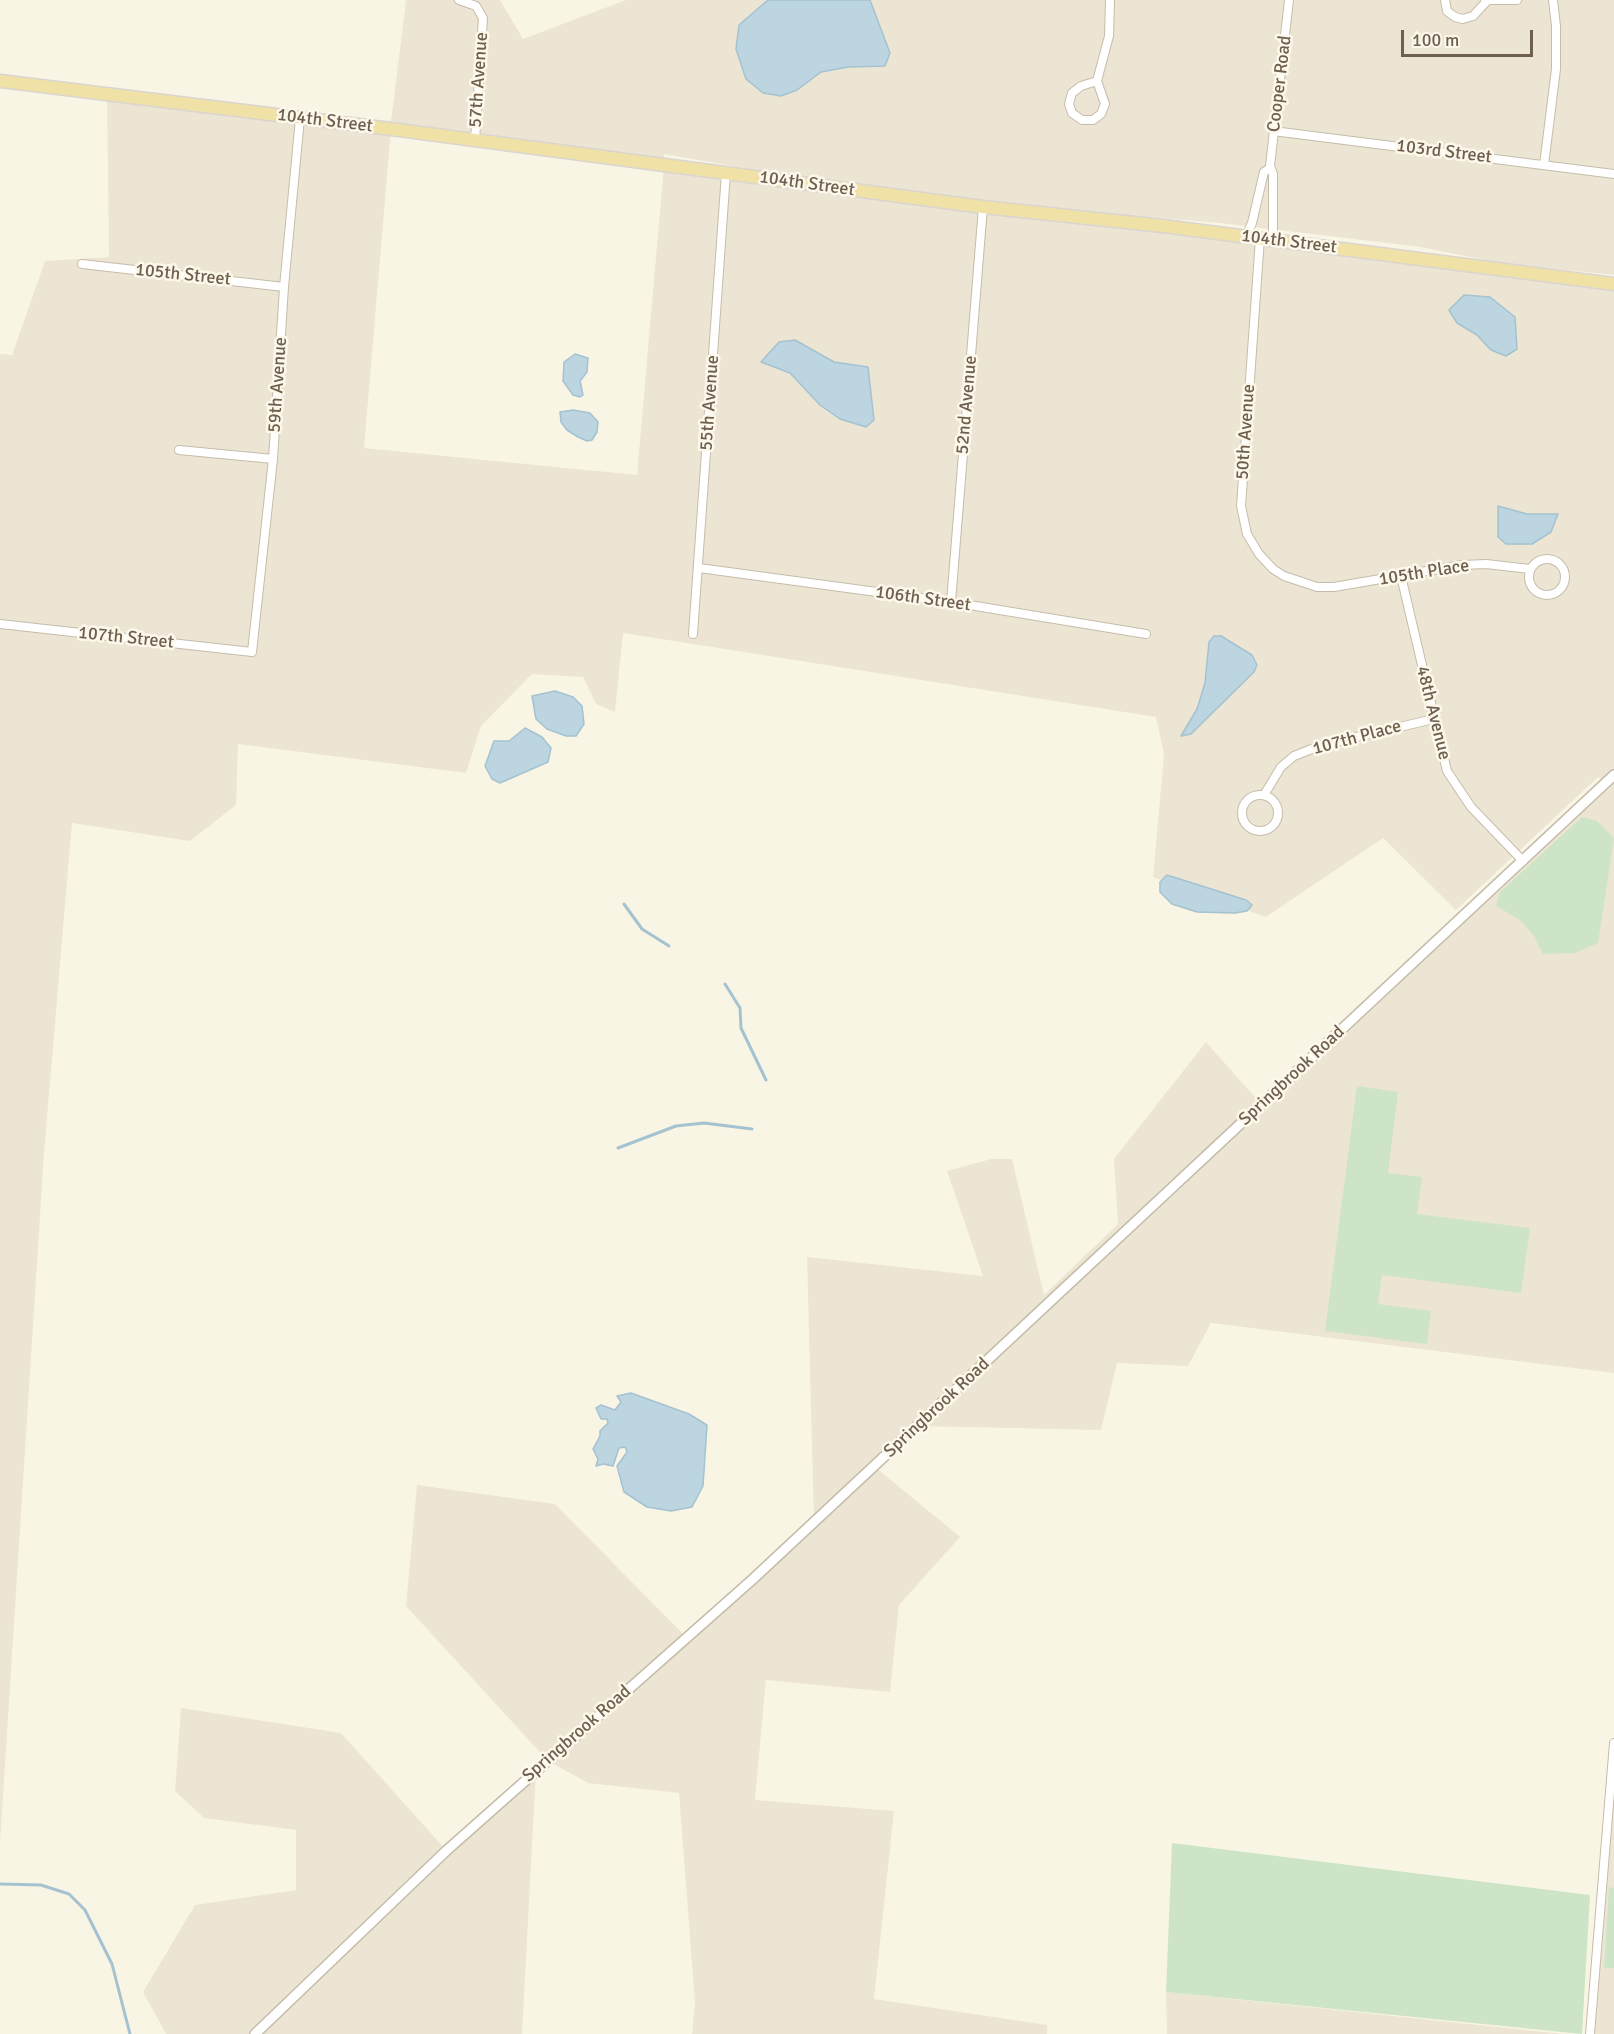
<!DOCTYPE html>
<style>
body{margin:0}
#map{position:relative;width:1614px;height:2034px;overflow:hidden;background:#f9f5e5;font-family:Signika,sans-serif}
canvas{display:block}
.scale{position:absolute;left:1401px;top:30px;width:132px;height:27px;box-sizing:border-box;border:3px solid #6f5f4e;border-top:0;padding-left:8px;font-size:18px;line-height:21px;white-space:nowrap;color:#6f5f4e;-webkit-text-stroke:4px #fcf8eb;paint-order:stroke}
</style>
<div id="map">
<canvas width="1614" height="2034"></canvas>
<div class="scale">100 m</div>
</div>
<script>
const ctx = document.querySelector('canvas').getContext('2d');
ctx.lineJoin = 'round';
function fillPath(path, color) { ctx.fillStyle = color; ctx.fill(path, 'evenodd'); }
const poly = rows => new Path2D(rows.map(r => 'M' + r).join(''));
function stroke(path, color, width, dash) { ctx.strokeStyle = color; ctx.lineWidth = width; ctx.lineCap = dash ? 'butt' : 'round'; ctx.setLineDash(dash || []); ctx.stroke(path); }
function label(font, color, halo, rows, align = 'center') {
  ctx.font = font + ' Signika,sans-serif'; ctx.lineWidth = 5; ctx.setLineDash([]); ctx.textBaseline = 'middle'; ctx.strokeStyle = halo; ctx.fillStyle = color; for (const [text, x, y, turn = 0] of rows) {
    ctx.save(); ctx.translate(x, y); ctx.rotate((+turn || 0) * Math.PI / 180); ctx.textAlign = isNaN(turn) ? turn : align; if (halo) ctx.strokeText(text, 0, 0); ctx.fillText(text, 0, 0); ctx.restore();
  }
}
const residential = poly([
 [406,0,500,0,523,39,626,0,1614,0,1614,275,1505,264,1420,247,1220,223,1037,208,806,179,664,154,664,164,1614,286,1614,1373,1211,1323,1188,1366,1117,1363,1101,1430,917,1426,874,1466,960,1537,899,1605,890,1692,766,1680,755,1800,894,1811,874,1999,1047,2025,1047,2034,692,2034,695,2003,679,1793,588,1783,548,1761,406,1606,417,1485,555,1504,686,1637,814,1522,807,1257,983,1276,947,1171,991,1159,1012,1159,1044,1295,1118,1224,1114,1159,1206,1042,1261,1104,1605,783,1598,777,1456,910,1383,838,1266,917,1153,877,1164,754,1156,717,623,633,615,712,596,704,583,677,532,674,481,726,466,773,238,744,236,805,190,841,72,823,44,1153,0,1843,0,354,12,355,45,261,109,257,107,94,390,129],
 [391,129,664,165,637,475,364,448],
 [181,1708,341,1733,446,1850,536,1771,522,2034,166,2034,143,1992,195,1905,296,1890,296,1830,204,1818,175,1791],
 [1614,1743,1614,2034,1590,2034],
 [1166,1992,1564,2034,1167,2034]
]);
const green = poly([
 [1582,817,1597,821,1614,838,1598,943,1575,953,1543,954,1534,936,1520,920,1496,906,1500,892],
 [1357,1086,1398,1092,1388,1173,1422,1177,1417,1214,1530,1228,1521,1293,1382,1275,1378,1304,1431,1311,1427,1344,1325,1331],
 [1172,1843,1590,1895,1582,2034,1166,1992],
 [1609,1887,1614,1888,1614,1968,1604,1968]
]);
const water = poly([
 [768,0,870,0,890,53,885,66,848,67,821,72,797,90,781,96,763,93,746,79,736,49,739,25,768,0],
 [1464,295,1490,297,1515,317,1517,349,1506,356,1491,350,1477,335,1457,323,1449,310,1464,295],
 [795,340,834,362,868,367,874,420,866,427,840,419,820,405,790,373,761,362,779,342,795,340],
 [575,354,588,358,587,372,580,381,583,395,580,397,573,395,563,381,564,362,575,354],
 [573,410,590,413,598,422,597,432,592,440,587,441,578,437,567,430,561,422,560,412,573,410],
 [1498,506,1527,514,1558,514,1551,532,1532,544,1506,544,1498,537,1498,506],
 [1214,636,1221,636,1252,655,1257,665,1254,672,1191,734,1181,736,1197,709,1205,683,1209,642,1214,636],
 [555,691,573,697,582,706,584,724,576,736,566,736,547,729,536,719,532,696,555,691],
 [525,728,542,737,551,748,548,762,500,783,492,779,485,766,494,741,509,741,525,728],
 [1167,875,1246,900,1252,905,1247,911,1235,913,1197,912,1172,904,1160,892,1160,882,1167,875],
 [631,1393,689,1414,707,1425,703,1486,692,1507,671,1511,647,1507,624,1492,617,1466,627,1452,625,1447,619,1448,613,1466,603,1464,596,1466,598,1459,593,1449,600,1436,600,1431,608,1423,607,1419,601,1419,596,1408,601,1405,615,1410,621,1402,617,1396,631,1393]
]);
const stream = poly([
 [624,904,642,929,669,946],
 [725,984,740,1008,741,1028,766,1080],
 [618,1148,676,1126,704,1123,752,1129],
 [0,1884,41,1885,69,1894,85,1910,112,1964,130,2034]
]);
const minor = poly([
 [459,0,476,6,483,18,475,140],
 [1445,0,1447,11,1455,17,1463,19,1473,16,1487,1],
 [1485,0,1517,0],
 [1097,81,1105,104,1101,114,1093,120,1082,120,1072,113,1069,104,1072,93,1081,86,1097,81],
 [1097,81,1109,36,1110,0],
 [1273,131,1614,174],
 [1544,165,1556,69,1556,26,1553,0],
 [1246,236,1252,223,1264,172,1270,168],
 [1260,238,1241,506,1247,534,1259,554,1273,569,1284,576,1317,587,1334,587,1462,565,1486,564,1530,569],
 [1273,240,1273,174,1270,166,1289,0],
 [82,264,284,287],
 [179,450,273,459],
 '1529 577a18 18 0 1 1 36 0a18 18 0 1 1-36 0Z',
 [699,568,951,602,1146,634],
 [1401,576,1447,771,1471,807,1523,861],
 [951,602,983,207],
 [0,624,252,652,273,459,284,287,300,118],
 [693,634,726,173],
 [1264,795,1281,767,1294,756,1322,745,1434,719],
 '1242 813a18 18 0 1 1 36 0a18 18 0 1 1-36 0Z',
 [1590,2034,1614,1743]
]);
const tertiary = poly([
 [255,2034,446,1851,753,1579,1614,775]
]);
const primary = poly([
 [0,81,391,129,983,207,1163,226,1614,284]
]);
const streetNames = [
 ["57th Avenue",479,80,-86],
 ["Cooper Road",1280,84,-83],
 ["104th Street",325,121,7],
 ["103rd Street",1444,152,7],
 ["104th Street",807,184,8],
 ["104th Street",1289,242,7],
 ["105th Street",183,275,6],
 ["59th Avenue",278,385,-86],
 ["55th Avenue",710,403,-86],
 ["52nd Avenue",967,405,-85],
 ["50th Avenue",1246,432,-86],
 ["105th Place",1424,573,-9],
 ["106th Street",923,599,8],
 ["107th Street",126,638,6],
 ["48th Avenue",1433,713,76],
 ["107th Place",1357,738,-15],
 ["Springbrook Road",1292,1076,-43],
 ["Springbrook Road",937,1408,-43],
 ["Springbrook Road",577,1734,-41]
];
fillPath(residential, '#ede5d3');
fillPath(green, '#cde5c6');
fillPath(water, '#bcd5e0');
stroke(water, '#a4c2d0', 1.5);
stroke(stream, '#a4c2d0', 3);
stroke(minor, '#c6bcab', 10);
stroke(tertiary, '#c6bcab', 12);
stroke(primary, '#dad5d1', 15);
stroke(minor, '#fff', 8);
stroke(tertiary, '#fff', 9);
stroke(primary, '#f0e1a6', 12);
label('18px', '#6f5f4e', '#fcf8eb', streetNames);
</script>
